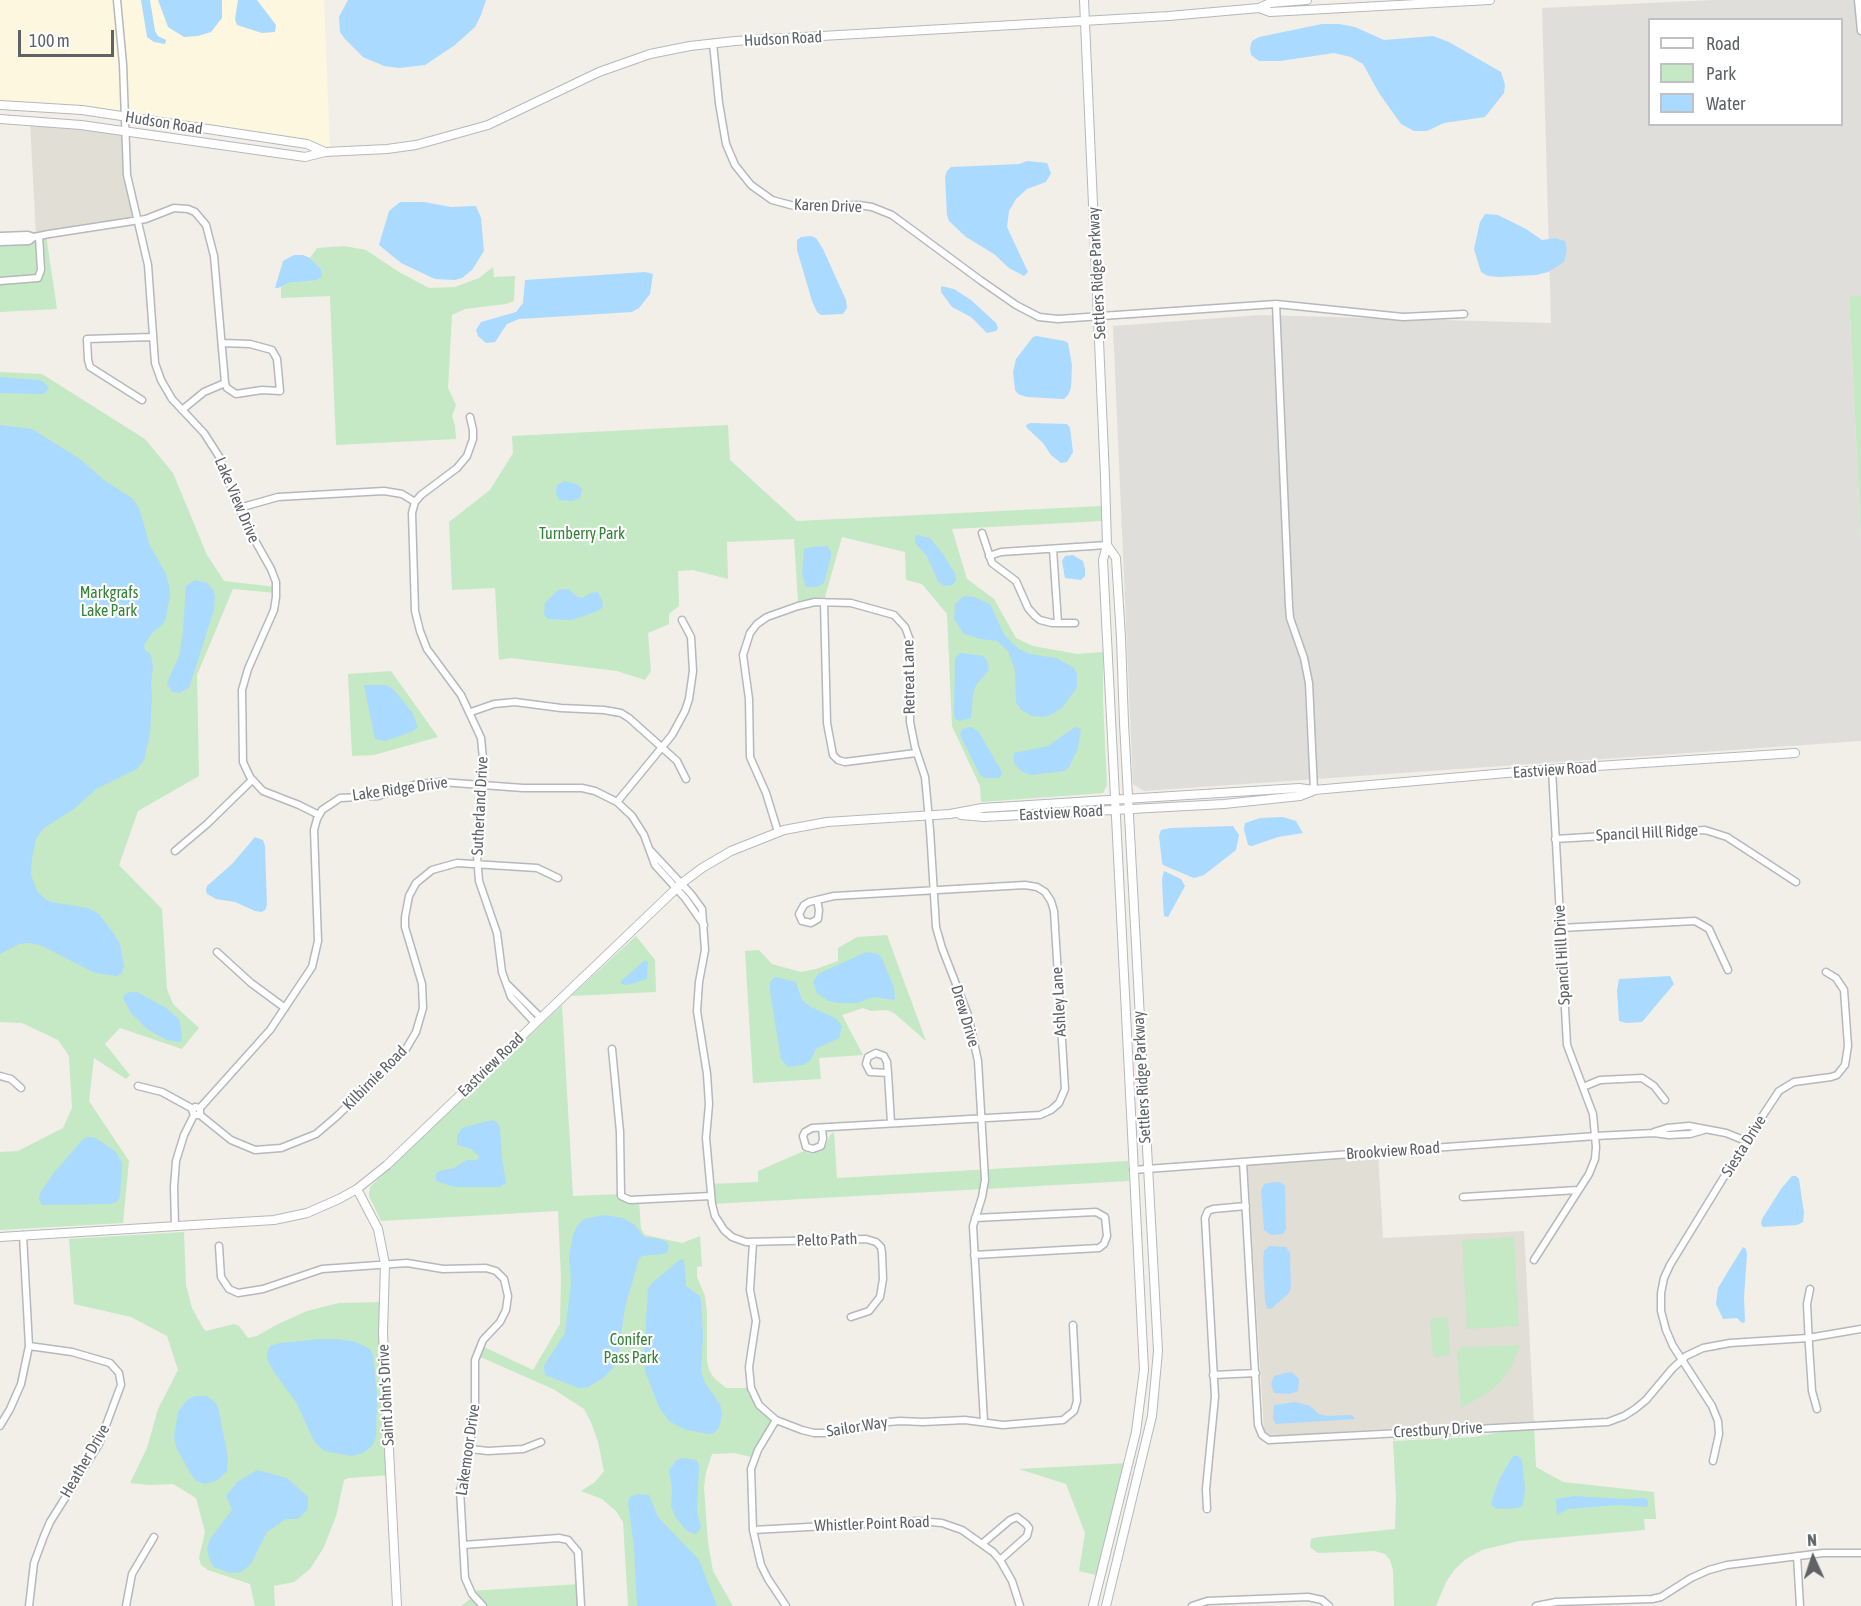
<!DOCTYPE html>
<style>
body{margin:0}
#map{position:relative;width:1861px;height:1606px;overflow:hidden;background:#f1efe8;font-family:"Asap Condensed",sans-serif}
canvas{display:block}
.legend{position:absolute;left:1648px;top:18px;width:195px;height:108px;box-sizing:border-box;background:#fff;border:2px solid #bfc1c3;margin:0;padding:8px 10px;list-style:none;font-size:18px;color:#5f6368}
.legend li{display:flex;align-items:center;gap:12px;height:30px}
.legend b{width:30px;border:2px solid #bfc1c3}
.north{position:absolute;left:1783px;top:1528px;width:60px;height:60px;-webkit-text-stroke:4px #fff;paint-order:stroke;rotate:357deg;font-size:16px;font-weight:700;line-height:24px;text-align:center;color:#5f6368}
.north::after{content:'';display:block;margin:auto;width:21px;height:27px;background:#5f6368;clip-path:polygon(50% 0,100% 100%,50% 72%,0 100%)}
.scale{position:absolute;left:18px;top:30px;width:96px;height:27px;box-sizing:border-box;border:3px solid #5f6368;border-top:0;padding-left:8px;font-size:18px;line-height:21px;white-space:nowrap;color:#5f6368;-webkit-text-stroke:4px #fff;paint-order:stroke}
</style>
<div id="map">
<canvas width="1861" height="1606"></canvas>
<ul class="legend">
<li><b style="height:8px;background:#fff"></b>Road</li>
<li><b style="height:16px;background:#c5e8c5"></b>Park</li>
<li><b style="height:16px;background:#aadaff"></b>Water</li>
</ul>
<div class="north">N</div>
<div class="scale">100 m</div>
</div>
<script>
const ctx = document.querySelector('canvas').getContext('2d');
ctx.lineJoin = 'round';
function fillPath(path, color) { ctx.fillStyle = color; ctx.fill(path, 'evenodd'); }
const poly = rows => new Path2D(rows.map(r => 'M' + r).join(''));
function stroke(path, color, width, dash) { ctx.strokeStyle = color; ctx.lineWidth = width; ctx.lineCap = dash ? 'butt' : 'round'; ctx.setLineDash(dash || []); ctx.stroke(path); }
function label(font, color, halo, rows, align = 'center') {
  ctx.font = font + ' "Asap Condensed",sans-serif'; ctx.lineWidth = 4.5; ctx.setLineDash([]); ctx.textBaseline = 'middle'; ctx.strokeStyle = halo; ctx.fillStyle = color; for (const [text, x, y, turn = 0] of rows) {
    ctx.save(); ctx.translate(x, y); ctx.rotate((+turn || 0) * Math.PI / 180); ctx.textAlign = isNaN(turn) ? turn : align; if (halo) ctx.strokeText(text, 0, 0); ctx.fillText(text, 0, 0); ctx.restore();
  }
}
const commercial = poly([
 [0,0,324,0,330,152,307,144,125,116,0,105]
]);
const industrial = poly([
 [1713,0,1861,0,1861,296,1849,297,1861,541,1861,741,1144,791,1133,784,1113,326,1260,315,1551,323,1542,8],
 [1650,20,1842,20,1842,124,1650,124]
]);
const education = poly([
 [30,121,125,131,127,179,136,220,36,237],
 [1378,1152,1383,1238,1524,1231,1534,1422,1400,1428,1276,1436,1270,1436,1264,1430,1248,1173,1244,1171,1243,1162]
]);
const green = poly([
 [46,235,57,309,0,312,0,242,28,241],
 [344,246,366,250,399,272,429,288,455,287,479,278,493,267,494,277,515,276,514,301,506,304,465,309,452,315,448,388,456,405,452,416,455,426,456,439,336,445,330,296,281,298,281,286,288,283,320,279,321,269,310,258,317,248],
 [1849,296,1861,296,1861,541],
 [0,372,42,374,145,439,173,473,207,555,224,581,276,587,277,593,233,589,197,675,199,776,138,811,119,865,162,909,167,989,173,1004,199,1028,182,1049,120,1028,105,1044,130,1075,126,1079,94,1058,89,1101,129,1161,123,1223,0,1230,0,1152,18,1151,63,1128,72,1108,69,1056,58,1040,22,1023,0,1022],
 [728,425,730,460,797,521,1102,506,1102,521,952,529,967,579,994,599,1016,638,1033,646,1077,654,1103,652,1103,700,1107,785,1103,793,981,802,980,786,952,726,947,614,922,584,906,580,905,552,842,537,825,597,798,601,794,539,727,542,728,579,693,570,678,571,679,606,669,614,669,624,648,633,651,671,645,680,617,671,510,658,499,660,495,588,452,590,449,522,490,490,513,453,512,436],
 [391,671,438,737,374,755,352,756,348,674],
 [887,935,926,1041,894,1013,887,1010,871,1011,863,1008,842,1015,863,1055,819,1058,821,1079,753,1083,745,951,759,950,772,964,801,972,816,969,838,961,838,948,857,937],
 [636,936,655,960,656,992,571,996],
 [562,1005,573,1196,621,1194,621,1196,639,1200,641,1229,645,1235,682,1243,700,1236,702,1266,697,1267,697,1277,705,1296,707,1312,707,1361,709,1370,714,1378,726,1388,751,1388,754,1397,776,1420,755,1458,735,1453,712,1454,706,1472,704,1487,708,1543,713,1571,733,1606,628,1606,623,1522,616,1511,602,1499,581,1491,595,1482,604,1471,598,1442,591,1422,584,1409,553,1389,476,1355,480,1345,533,1370,560,1324,561,1278,558,1211,381,1221,369,1196,370,1187],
 [834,1132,837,1178,1128,1161,1129,1181,712,1204,710,1184,758,1182,758,1171,804,1151,812,1154,821,1151,826,1146,830,1135],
 [184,1232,186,1285,192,1308,203,1328,206,1331,234,1324,239,1326,248,1338,257,1336,276,1325,307,1311,339,1303,384,1302,391,1475,348,1478,344,1480,336,1516,324,1547,310,1569,294,1582,274,1586,275,1606,255,1606,250,1584,208,1570,201,1565,199,1558,205,1532,196,1498,173,1484,149,1485,130,1483,147,1448,158,1409,178,1370,167,1336,131,1317,74,1304,69,1239],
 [1514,1237,1519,1326,1467,1329,1462,1240],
 [1448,1317,1450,1356,1433,1357,1430,1319],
 [1520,1345,1513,1364,1501,1381,1489,1392,1461,1408,1457,1352,1462,1347],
 [1534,1426,1536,1467,1563,1482,1654,1492,1656,1519,1644,1519,1645,1530,1519,1541,1482,1550,1466,1559,1455,1569,1446,1582,1436,1606,1394,1606,1393,1570,1390,1560,1385,1554,1375,1551,1318,1553,1310,1547,1311,1539,1319,1537,1395,1529,1396,1498,1393,1441,1474,1437],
 [1466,1433,1466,1436,1393,1440,1393,1437],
 [1129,1463,1100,1576,1079,1571,1085,1533,1066,1484,1019,1469],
 [580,1584,581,1606,461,1606,473,1597,470,1591]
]);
const water = poly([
 [141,0,150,0,155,31,158,36,166,40,165,44,154,42,147,37],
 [158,0,222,0,222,18,211,32,198,36,184,37,168,27],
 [238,0,257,0,276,25,275,32,262,33,237,25,235,19],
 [348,0,486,0,481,15,475,27,455,45,425,65,399,68,384,66,363,57,345,39,340,32,339,17],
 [1322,24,1339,24,1355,27,1384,40,1433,36,1449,42,1501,72,1505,85,1504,93,1485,117,1444,123,1427,131,1414,131,1401,124,1379,93,1363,64,1351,57,1334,53,1280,61,1259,61,1251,55,1250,48,1252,41,1259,37],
 [1027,161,1047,163,1051,173,1046,182,1027,189,1016,199,1009,211,1007,227,1028,272,1024,276,1009,268,994,254,966,237,949,221,947,215,945,177,947,171,951,167,1019,164],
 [400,202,424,202,451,207,476,206,481,218,484,251,472,270,462,278,455,280,435,279,401,263,379,245,389,211],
 [1485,214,1498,215,1526,229,1542,240,1555,238,1565,241,1567,249,1564,262,1548,272,1536,275,1500,277,1488,276,1481,272,1474,249,1480,222],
 [811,236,816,238,823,249,846,300,847,308,843,314,821,315,817,312,812,301,797,250,797,240,801,237],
 [294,255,303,255,310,258,321,269,322,277,317,280,288,283,278,288,275,288,283,261],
 [645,272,653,274,650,294,639,308,632,312,519,319,507,324,495,342,486,343,478,336,476,330,481,322,516,312,523,303,525,280],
 [941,286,954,289,971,300,996,323,998,328,996,331,987,333,971,317,952,307,941,292],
 [1036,336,1065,341,1068,343,1072,365,1071,388,1068,395,1064,399,1027,397,1018,394,1015,390,1013,372,1016,359,1033,337],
 [0,377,40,380,45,383,49,389,43,394,39,394,0,393],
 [1030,423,1067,424,1070,428,1073,452,1067,462,1061,463,1051,455,1043,443,1027,428,1026,425],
 [0,425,32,429,80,459,104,480,133,499,139,508,150,546,165,572,169,585,170,596,166,617,163,624,153,632,144,645,145,650,151,655,153,666,151,686,152,698,150,733,144,760,137,769,96,789,74,809,44,828,36,839,32,858,31,875,37,891,44,898,51,902,88,908,99,914,114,934,120,944,124,966,122,973,117,976,95,973,40,945,29,943,19,944,0,954],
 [565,481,578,485,582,489,580,498,572,501,559,500,556,492,557,485],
 [917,535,930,538,943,554,955,574,956,581,952,585,945,586,938,582,927,556,915,543,915,537],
 [827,546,831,552,831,556,824,583,817,587,806,587,802,575,804,549,812,547],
 [1073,555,1083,561,1085,569,1085,576,1081,580,1065,578,1062,561,1065,556],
 [195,580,207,583,213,590,215,596,214,610,189,688,179,693,172,692,167,683,179,656,183,632,186,586],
 [568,589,576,596,582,598,591,593,598,592,602,600,603,607,598,611,571,620,548,619,544,614,545,603,558,590],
 [964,596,974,597,990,604,1004,635,1019,649,1030,654,1056,658,1074,668,1077,674,1077,688,1062,708,1050,715,1043,717,1032,716,1020,709,1016,702,1015,670,1008,651,997,641,981,639,964,634,954,619,955,604],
 [960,653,983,656,987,660,989,670,976,685,973,694,971,718,960,721,955,719,954,715,955,658],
 [364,685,386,685,394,690,412,712,418,727,411,732,385,741,375,739],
 [971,727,978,731,1002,772,1000,778,985,778,980,775,960,735,962,729],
 [1075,727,1081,729,1078,748,1069,767,1064,771,1031,775,1021,771,1014,763,1014,753,1048,746],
 [1283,817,1296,821,1303,833,1278,837,1252,846,1248,845,1244,829,1245,823,1260,818],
 [1233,826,1239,835,1236,850,1204,875,1194,878,1189,876,1163,865,1162,862,1159,836,1161,830,1170,828],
 [255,837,263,840,265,846,267,905,265,910,262,912,255,911,235,902,216,899,207,894,206,890,207,886,232,864],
 [1164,871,1181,879,1185,886,1168,917,1164,916,1163,902,1162,879],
 [866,952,878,954,882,958,894,988,895,1000,874,997,857,1003,838,1003,828,1001,817,993,813,982,818,974],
 [645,960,648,962,647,979,627,985,621,984,621,981],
 [1670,976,1674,984,1642,1022,1626,1023,1619,1021,1617,991,1619,979],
 [775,977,796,982,802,1000,811,1007,835,1018,842,1026,839,1038,816,1049,810,1061,803,1065,788,1067,781,1059,770,991,770,982],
 [137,992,166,1008,179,1019,181,1029,182,1040,180,1042,167,1040,147,1029,131,1013,123,998,124,995,130,992],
 [492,1120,497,1122,500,1128,502,1159,506,1183,499,1187,454,1187,436,1181,436,1174,440,1171,454,1168,467,1160,476,1160,480,1157,471,1149,457,1145,457,1136,462,1128],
 [88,1137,96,1138,116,1152,122,1163,120,1197,117,1202,111,1204,42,1205,39,1199,40,1193,53,1174,83,1139],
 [1792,1176,1796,1176,1799,1179,1804,1213,1803,1222,1797,1225,1763,1227,1761,1224,1762,1219,1781,1189],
 [1274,1182,1280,1182,1285,1186,1286,1229,1283,1234,1271,1235,1264,1230,1261,1190,1264,1184],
 [605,1215,623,1218,635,1225,644,1237,660,1239,667,1242,669,1247,667,1253,663,1254,642,1256,639,1259,625,1307,618,1357,614,1367,603,1378,588,1387,579,1388,545,1375,544,1366,565,1333,571,1283,569,1256,573,1235,577,1226,584,1219],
 [1269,1246,1286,1247,1290,1253,1291,1287,1289,1293,1271,1309,1267,1308,1265,1300,1263,1260,1264,1251],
 [1743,1247,1746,1249,1747,1254,1744,1297,1745,1322,1742,1323,1737,1318,1723,1319,1716,1304,1718,1288],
 [681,1259,684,1260,686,1286,700,1296,701,1301,703,1335,701,1371,705,1383,720,1404,722,1415,719,1428,714,1433,708,1434,684,1429,669,1421,659,1407,645,1371,644,1352,648,1289,652,1283],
 [321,1339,338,1339,356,1342,370,1349,373,1355,377,1396,376,1437,372,1446,363,1453,352,1456,324,1451,314,1441,296,1402,274,1372,267,1359,267,1353,270,1346,280,1343],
 [1290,1372,1293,1373,1299,1379,1298,1391,1290,1394,1274,1393,1271,1384,1274,1376],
 [195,1396,206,1396,215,1402,218,1407,228,1457,227,1471,218,1480,205,1484,196,1481,189,1471,177,1449,174,1438,178,1412,186,1401],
 [1295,1402,1310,1406,1319,1414,1328,1416,1352,1415,1355,1419,1276,1424,1273,1419,1274,1405],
 [1513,1456,1518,1456,1522,1460,1525,1489,1523,1505,1518,1508,1496,1509,1492,1505,1492,1500,1499,1480],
 [682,1458,696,1460,699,1465,697,1513,701,1525,700,1530,695,1534,687,1531,676,1518,671,1506,672,1489,669,1471,676,1460],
 [257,1470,287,1478,308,1497,308,1509,298,1519,286,1519,267,1532,251,1564,241,1572,230,1573,214,1567,210,1561,207,1549,210,1539,232,1510,226,1496,230,1491,237,1482],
 [638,1494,649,1495,658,1517,699,1560,717,1606,637,1606,634,1547,628,1503,630,1497],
 [1575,1496,1623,1499,1645,1498,1648,1501,1648,1505,1646,1507,1619,1505,1568,1509,1557,1515,1556,1499]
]);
const minor = poly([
 [117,0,123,64,127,175,148,265,155,363,161,380,172,399,204,433,220,458,244,521,271,569,276,582,276,597,274,610,248,669,242,690,243,762,250,777,263,791,299,805,319,815],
 [1858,0,1861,31],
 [713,43,719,103,726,144,735,165,751,185,772,200,798,207,859,205,872,207,892,215,980,280,1016,305,1039,317,1058,319,1276,304,1403,317,1464,314],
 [0,236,28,235,34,237],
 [0,242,29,241,34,237,49,234,146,219,174,208,188,209,195,212,206,225,214,256,225,383,227,388,236,394,262,390,280,391,277,359,272,350,250,344,222,343],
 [0,281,38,278,41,270,39,236],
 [1276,304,1289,606,1290,618,1304,658,1309,683,1314,790],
 [142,400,90,367,88,360,87,339,152,337],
 [182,410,204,392,225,383],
 [470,417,473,430,473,439,467,456,457,468,421,495,415,502,412,513,415,611,420,631,427,649,461,695,481,738,484,769,477,856,479,881,497,933,502,972,511,997,535,1023],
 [239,508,278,497,384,491,402,494,415,502],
 [982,533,992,563,1016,581,1028,608,1035,616,1040,620,1052,623,1075,623],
 [1053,549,1058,623],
 [989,556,1001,552,1107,545],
 [824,602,827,723,833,755,838,760,845,762,916,753],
 [471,712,494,704,515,702,561,708,604,710,621,713,629,718,677,761,686,779],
 [617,802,672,735,685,711,689,699,693,671,691,637,682,620],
 [778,832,766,793,750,757,749,699,743,655,750,633,757,624,767,617,798,606,815,602,851,603,894,615,905,627,910,640,910,722,915,747,925,777,930,830,936,927,942,948,968,1015,978,1061,985,1180,982,1197,973,1226,984,1422],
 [1555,839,1705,830,1727,837,1796,882],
 [650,850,691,894,702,909,705,950,699,982,697,1011,707,1074,709,1104,706,1138,712,1204,715,1216,724,1230,732,1237,746,1242,866,1239,876,1242,881,1247,882,1253,883,1279,880,1297,869,1311,851,1317],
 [175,851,207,824,252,780],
 [817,900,819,910,818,919,811,923,802,921,799,914,804,905,809,902,817,900,834,896,1025,885,1037,887,1045,892,1051,901,1054,911,1065,1089,1059,1103,1051,1110,1040,1115,812,1128,805,1132,803,1136,806,1147,813,1149,821,1146,823,1139,822,1128],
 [1560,928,1695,921,1709,929,1728,970],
 [217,952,251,983,285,1008],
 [508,985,540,1017],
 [612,1049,620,1132,621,1196,630,1200,711,1196],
 [888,1073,870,1072,866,1064,868,1057,876,1053,884,1056,887,1062,888,1073,891,1123],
 [0,1076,11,1079,21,1088],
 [138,1086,162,1092,193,1109],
 [1583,1087,1600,1080,1642,1078,1654,1086,1665,1100],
 [200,1108,270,1030,312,967,318,941,314,830,317,819,322,810,340,798,378,796,417,784,441,782,523,788,582,788,595,791,617,802,632,816,644,835,655,865,685,898,704,925],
 [200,1115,231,1140,255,1150,281,1148,316,1134,336,1117,395,1060,406,1049,416,1032,423,1008,422,984,405,927,405,917,409,896,416,883,432,870,457,863,537,868,558,878],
 [1654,1132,1667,1128,1689,1126,1726,1133,1746,1141],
 [1243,1162,1258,1425,1262,1435,1269,1440,1608,1422,1624,1416,1635,1409,1646,1400,1672,1369,1686,1356,1703,1348,1730,1343,1808,1338,1861,1329],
 [1133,1170,1596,1136,1654,1133,1669,1135,1690,1134,1704,1130],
 [1463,1197,1578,1190],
 [175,1226,174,1187,176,1161,184,1135,194,1115,192,1110,195,1107,200,1108,200,1115,194,1115],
 [753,1243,750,1290,756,1321,749,1367,751,1388,759,1405,776,1420,802,1430,814,1433,837,1433,878,1423,900,1421,923,1422,965,1420,1003,1425,1063,1420,1074,1411,1077,1401,1073,1325],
 [219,1246,221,1277,229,1289,238,1293,263,1289,322,1269,407,1263,443,1269,486,1268,496,1271,504,1279,508,1296,506,1310,500,1322,483,1340,475,1360,475,1408,467,1468,460,1490,465,1578,472,1594,483,1606],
 [974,1255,1099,1248,1104,1244,1107,1236,1105,1217,1096,1212,975,1218],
 [1534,1260,1589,1174,1595,1159,1596,1147,1593,1114,1567,1045,1552,769],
 [1810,1289,1807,1304,1809,1345,1812,1391,1817,1409],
 [1213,1375,1256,1373],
 [776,1420,758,1450,751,1469,753,1530,761,1565,768,1579,786,1606],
 [0,1426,10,1409,21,1384,29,1346,23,1235],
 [470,1449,488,1451,523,1449,541,1442],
 [1713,1461,1719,1434,1718,1421,1712,1406,1673,1346,1666,1330,1661,1311,1661,1293,1664,1278,1670,1265,1746,1141,1779,1091,1794,1082,1831,1077,1837,1075,1845,1065,1848,1046,1844,990,1836,978,1826,972],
 [1207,1509,1206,1489,1215,1397,1205,1218,1208,1211,1213,1209,1246,1206],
 [753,1530,918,1521,942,1523,962,1530,993,1552,1000,1560,1012,1581,1020,1606],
 [983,1543,1010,1520,1017,1517,1026,1524,1029,1528,1027,1536,1000,1560],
 [463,1545,559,1538,568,1540,578,1552,581,1606],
 [1797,1556,1800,1606],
 [29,1606,34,1563,44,1536,50,1522,99,1444,121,1385,119,1373,110,1363,72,1352,29,1346],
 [126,1606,132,1574,154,1537],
 [1192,1606,1207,1601,1308,1597,1322,1600,1329,1606],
 [1536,1606,1556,1602,1652,1599,1661,1597,1691,1578,1709,1570,1727,1565,1823,1553,1861,1553]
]);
const tertiary = poly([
 [1084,0,1105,477,1107,545,1103,560,1144,1370,1136,1432,1093,1606],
 [1259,8,1270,12,1490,0],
 [0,105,82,110,307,144,325,152],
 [0,119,81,125,305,157,325,152,387,149,416,145,488,125,599,72,650,54,690,46,735,41,1169,16,1259,8,1270,3,1307,0],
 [961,815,984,817,1224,804,1300,796,1313,791],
 [357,1189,378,1229,385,1264,383,1333,397,1606],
 [0,1237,274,1220,307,1213,339,1199,357,1189,387,1165,682,883,702,868,731,851,784,830,827,822,950,814,982,808,1299,788,1314,790,1552,769,1795,753],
 [1106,1606,1152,1416,1158,1351,1124,723,1121,638,1116,558,1107,545]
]);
const streetNames = [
 ["Hudson Road",783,39,-3],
 ["Hudson Road",164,123,9],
 ["Karen Drive",828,206,2],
 ["Settlers Ridge Parkway",1097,273,-93],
 ["Lake View Drive",237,500,67],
 ["Retreat Lane",909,677,-91],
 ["Eastview Road",1555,770,-4],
 ["Lake Ridge Drive",400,789,-8],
 ["Sutherland Drive",480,806,-87],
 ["Eastview Road",1061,813,-3],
 ["Spancil Hill Ridge",1647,833,-3],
 ["Spancil Hill Drive",1562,955,-93],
 ["Ashley Lane",1059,1002,-93],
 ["Drew Drive",965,1016,73],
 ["Eastview Road",491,1065,-44],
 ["Settlers Ridge Parkway",1142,1077,-93],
 ["Kilbirnie Road",375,1078,-45],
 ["Siesta Drive",1744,1146,-58],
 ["Brookview Road",1393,1151,-4],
 ["Pelto Path",827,1240,-2],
 ["Saint John's Drive",386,1395,-93],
 ["Sailor Way",857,1427,-9],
 ["Crestbury Drive",1438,1430,-3],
 ["Lakemoor Drive",468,1450,-82],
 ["Heather Drive",85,1461,-60],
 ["Whistler Point Road",872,1524,-2]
];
const parkNames = [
 ["Turnberry Park",582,534],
 ["Markgrafs",109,593],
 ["Lake Park",109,611],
 ["Conifer",631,1340],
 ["Pass Park",631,1358]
];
fillPath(commercial, '#fef7e0');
fillPath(industrial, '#e0deda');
fillPath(education, '#e1ded6');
fillPath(green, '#c5e8c5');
fillPath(water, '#aadaff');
stroke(minor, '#b5b8bc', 9);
stroke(tertiary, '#b5b8bc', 10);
stroke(minor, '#fff', 6);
stroke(tertiary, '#fff', 8);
label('16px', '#5f6368', '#fff', streetNames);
label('16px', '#348238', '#fff', parkNames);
</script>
